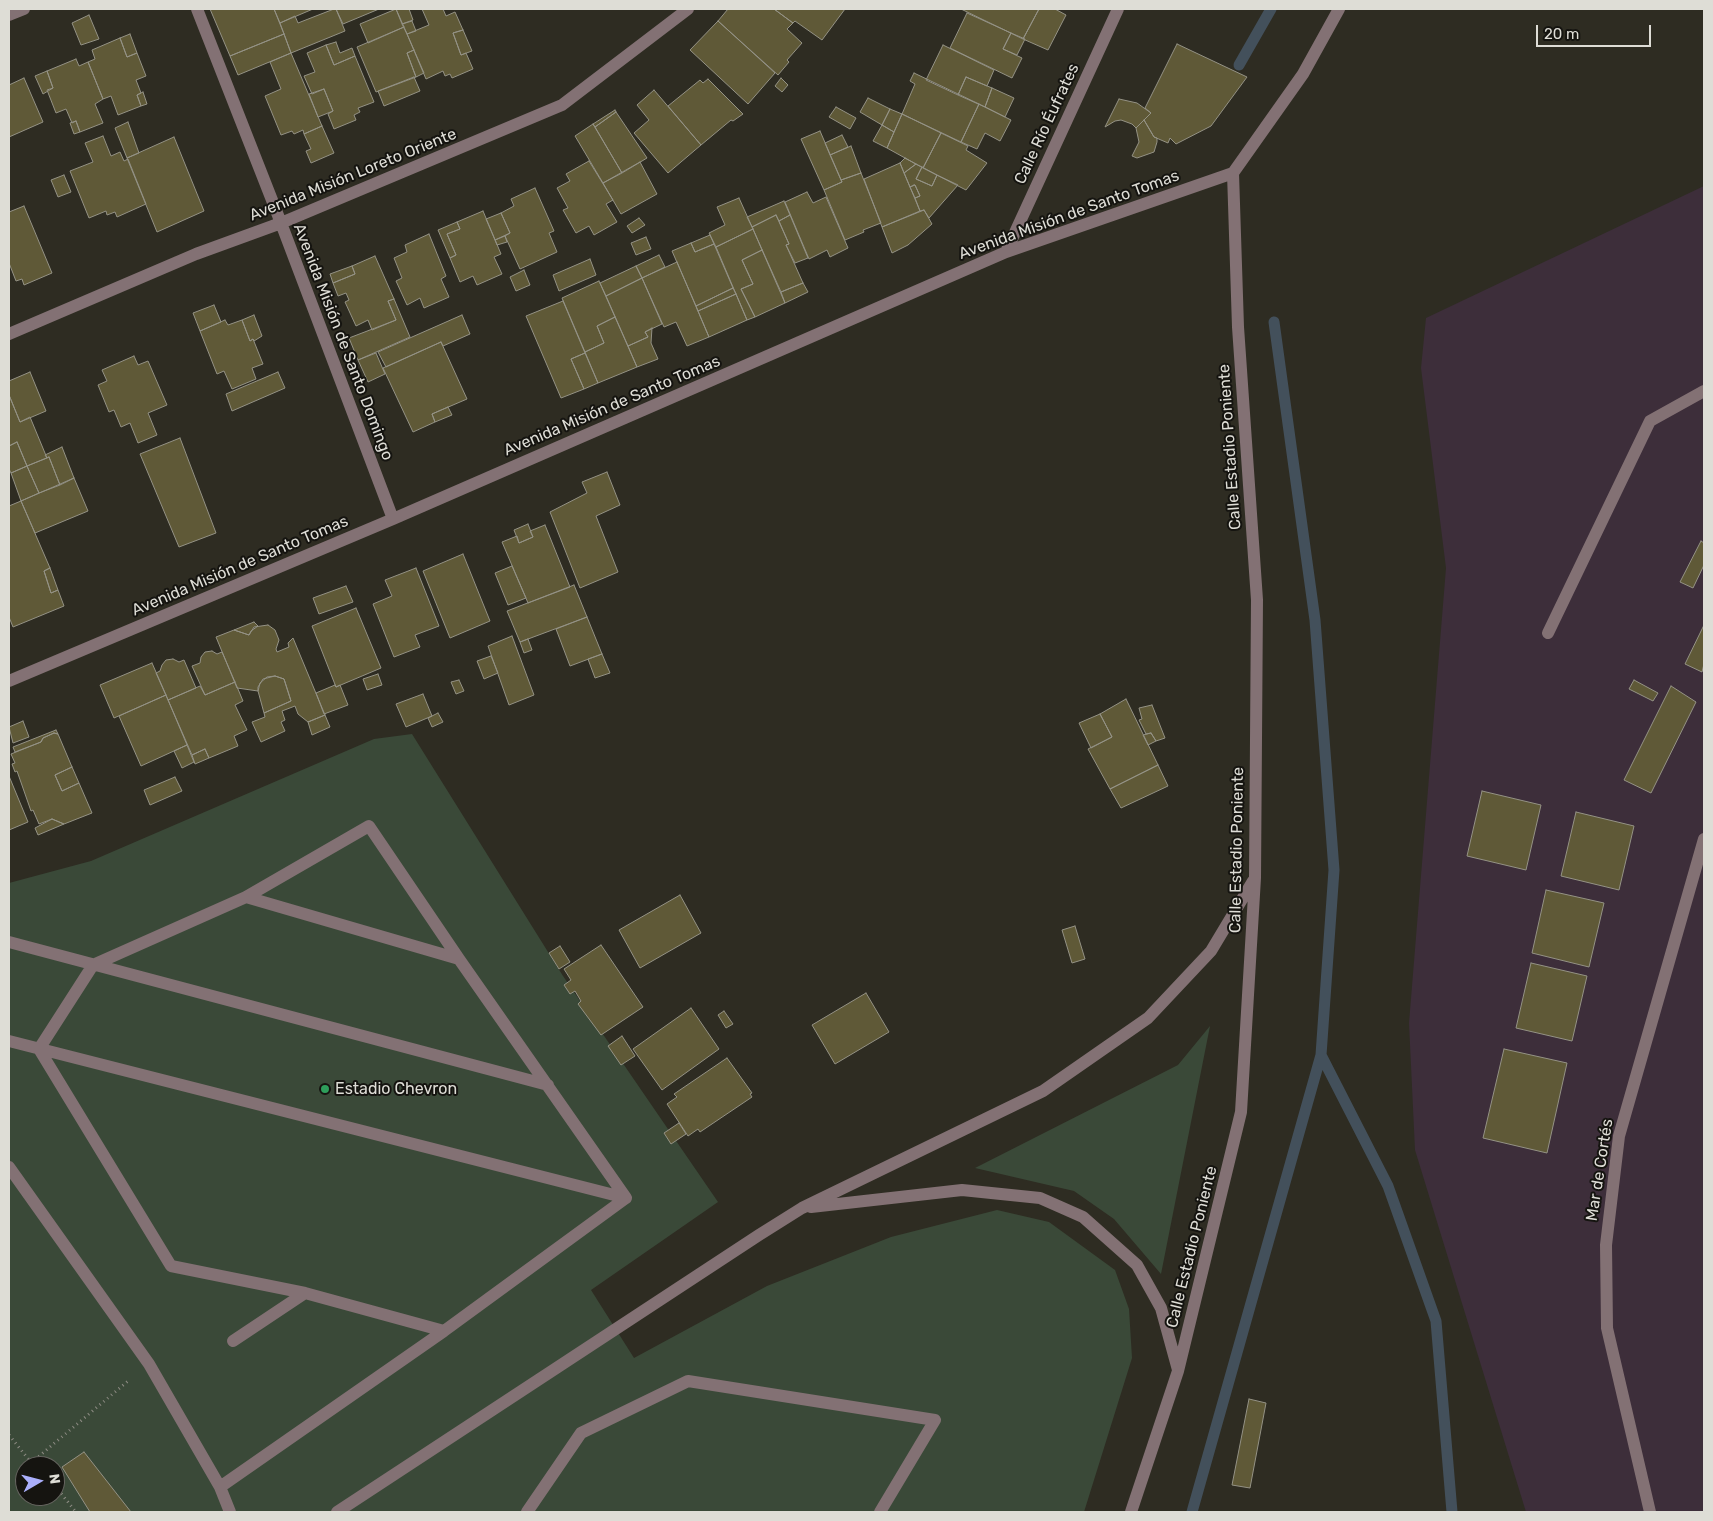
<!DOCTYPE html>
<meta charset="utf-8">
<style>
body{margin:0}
#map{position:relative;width:1713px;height:1521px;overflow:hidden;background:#2e2c22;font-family:Rubik,sans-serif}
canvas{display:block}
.frame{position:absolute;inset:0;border:10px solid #deddd6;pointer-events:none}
.north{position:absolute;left:15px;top:1456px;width:50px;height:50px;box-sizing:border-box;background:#151410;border:1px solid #65645f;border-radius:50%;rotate:82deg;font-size:14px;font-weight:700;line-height:20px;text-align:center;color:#deddd6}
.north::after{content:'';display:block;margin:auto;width:18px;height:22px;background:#aaaffb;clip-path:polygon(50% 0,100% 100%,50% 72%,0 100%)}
.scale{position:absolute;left:1536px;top:25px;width:115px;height:22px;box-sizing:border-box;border:2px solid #deddd6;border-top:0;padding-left:6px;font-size:15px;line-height:18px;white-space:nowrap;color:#deddd6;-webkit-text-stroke:4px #151410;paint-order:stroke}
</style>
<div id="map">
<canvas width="1713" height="1521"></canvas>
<div class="frame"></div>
<div class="north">N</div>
<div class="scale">20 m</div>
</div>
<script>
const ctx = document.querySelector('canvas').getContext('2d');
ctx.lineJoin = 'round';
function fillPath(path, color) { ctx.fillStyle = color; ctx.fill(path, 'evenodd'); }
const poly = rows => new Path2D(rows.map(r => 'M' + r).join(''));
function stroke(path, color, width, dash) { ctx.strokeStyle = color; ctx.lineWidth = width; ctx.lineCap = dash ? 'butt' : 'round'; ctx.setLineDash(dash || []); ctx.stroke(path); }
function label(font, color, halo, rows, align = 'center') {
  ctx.font = font + ' Rubik,sans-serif'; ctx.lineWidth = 4; ctx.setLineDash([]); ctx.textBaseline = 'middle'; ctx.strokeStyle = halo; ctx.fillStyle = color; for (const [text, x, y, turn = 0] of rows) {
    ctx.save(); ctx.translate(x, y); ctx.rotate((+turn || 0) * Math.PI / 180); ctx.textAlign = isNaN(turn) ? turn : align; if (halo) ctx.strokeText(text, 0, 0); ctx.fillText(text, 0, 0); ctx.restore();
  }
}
const industrial = poly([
 [1704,186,1704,1512,1526,1512,1415,1150,1409,1023,1446,568,1421,368,1426,318]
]);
const green = poly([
 [412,734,563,976,718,1202,591,1290,634,1358,767,1286,891,1237,997,1210,1049,1222,1115,1270,1129,1309,1132,1358,1084,1512,9,1512,9,883,91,861,374,739],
 [25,1466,55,1466,55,1496,25,1496],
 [1210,1026,1161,1274,1114,1219,1074,1191,975,1168,1178,1065]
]);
const stream = poly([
 [1239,65,1271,9],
 [1274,322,1315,620,1334,870,1321,1055,1388,1186,1436,1321,1452,1512],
 [1192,1512,1321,1055]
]);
const building = poly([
 [210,9,274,9,284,34,230,56,210,9],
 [274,9,313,9,280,23,274,9],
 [334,9,336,9,345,31,291,53,280,23,295,16,298,23,334,9],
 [336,9,379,9,343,24,336,9],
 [396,9,404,27,368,43,360,24,396,9],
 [396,9,409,9,413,20,402,24,396,9],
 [422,9,443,9,446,16,455,12,463,30,453,33,461,55,466,53,473,69,452,78,450,74,445,76,443,71,426,79,407,34,429,25,422,9],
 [728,9,774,9,793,23,787,29,802,43,787,60,789,62,778,75,718,21,728,9],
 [774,9,845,9,822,40,795,21,793,23,774,9],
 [961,9,1039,9,1023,39,961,9],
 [1039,9,1055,9,1066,15,1048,50,1023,39,1039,9],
 [967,13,1011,33,1003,49,1022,58,1012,78,950,48,967,13],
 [89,15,99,39,81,45,72,23,89,15],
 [412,21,416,31,407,34,402,24,412,21],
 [718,21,775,73,748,104,690,50,718,21],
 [404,27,414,50,407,53,416,77,376,92,357,47,404,27],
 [463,30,472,51,461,55,453,33,463,30],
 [1011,33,1025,39,1017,55,1003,49,1011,33],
 [130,34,137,53,127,57,120,38,130,34],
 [284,34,291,53,238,75,230,56,284,34],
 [120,38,127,57,137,53,146,76,136,80,141,93,137,95,141,106,118,115,111,96,103,99,88,62,95,59,92,50,120,38],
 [336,42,340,53,352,48,355,56,334,65,326,45,336,42],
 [1177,44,1247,77,1211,126,1176,144,1170,138,1168,143,1154,137,1144,120,1151,113,1145,108,1177,44],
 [326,45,334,65,355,56,374,102,358,108,360,112,354,115,356,120,334,129,328,114,333,111,324,89,312,94,304,76,315,72,307,53,326,45],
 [943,45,994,70,987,86,966,77,958,95,926,80,943,45],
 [414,50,424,73,416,77,407,53,414,50],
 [291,53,322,126,304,134,303,130,294,134,292,131,281,135,265,96,281,89,270,62,291,53],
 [76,59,79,66,88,62,103,99,95,104,103,123,80,132,76,121,72,123,66,109,56,113,47,90,53,88,47,71,76,59],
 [47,71,53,88,43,94,35,76,47,71],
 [914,73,979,104,961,142,902,114,915,84,910,81,914,73],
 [414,77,420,91,384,106,378,91,414,77],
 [966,77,992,88,985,107,958,95,966,77],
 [24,78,43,122,9,137,9,85,24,78],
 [781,78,788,85,782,92,775,86,781,78],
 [708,79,743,114,733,121,731,120,701,145,668,106,700,80,703,83,708,79],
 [992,88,1014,98,1005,117,985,107,992,88],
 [324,89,333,111,318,117,309,94,324,89],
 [654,90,701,145,668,173,634,133,649,120,637,105,654,90],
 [143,92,147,104,141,106,137,95,143,92],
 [868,98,890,109,882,125,860,112,868,98],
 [1119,99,1137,103,1151,113,1136,128,1132,124,1121,120,1115,121,1105,127,1119,99],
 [979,104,1011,120,1000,141,985,133,977,149,961,142,979,104],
 [836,107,856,118,850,129,829,117,836,107],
 [890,109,902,114,894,132,882,125,890,109],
 [615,110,616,112,595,127,593,124,615,110],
 [616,112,647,158,622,173,595,127,616,112],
 [902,114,941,133,923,168,887,148,902,114],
 [1144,120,1154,137,1157,138,1157,142,1154,152,1137,158,1132,156,1139,142,1136,128,1144,120],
 [76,121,80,132,74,134,70,123,76,121],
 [128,122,139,153,127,158,115,128,128,122],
 [593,124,622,173,603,183,575,136,593,124],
 [882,125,894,132,887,148,873,141,882,125],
 [322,126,334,153,311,163,306,151,311,149,304,134,322,126],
 [820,131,842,182,824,190,801,139,820,131],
 [941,133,968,146,966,150,987,163,966,190,923,168,941,133],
 [842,135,848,147,830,155,825,143,842,135],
 [103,136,111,156,120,152,124,161,128,159,146,204,117,217,115,212,107,215,106,211,89,218,70,171,93,162,85,143,103,136],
 [174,137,204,211,157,232,127,158,174,137],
 [851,146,861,173,841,180,830,155,851,146],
 [905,158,916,164,904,173,900,163,905,158],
 [589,161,613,200,606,204,617,222,594,235,589,226,576,233,563,210,568,208,557,188,570,181,566,174,589,161],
 [640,162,657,194,621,214,603,183,640,162],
 [900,163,920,211,882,227,864,179,900,163],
 [916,164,922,167,916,179,932,186,937,175,958,185,929,218,924,210,920,211,915,198,920,196,915,185,910,187,904,173,916,164],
 [922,167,937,175,932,186,916,179,922,167],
 [861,173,881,223,863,230,864,232,845,240,824,190,842,182,841,180,861,173],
 [64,175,71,192,58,197,51,180,64,175],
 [914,185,915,185,920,196,915,198,910,187,914,185],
 [535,188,554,231,549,233,557,252,520,269,505,236,510,233,501,213,514,206,511,199,535,188],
 [807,192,813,203,826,197,848,248,830,257,827,250,809,259,785,202,807,192],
 [739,198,753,229,716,247,709,233,725,225,717,207,739,198],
 [784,201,790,215,779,221,776,215,752,227,747,217,784,201],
 [24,206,52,273,24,285,22,279,16,281,9,263,9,212,24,206],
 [924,210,932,224,908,245,892,253,882,227,924,210],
 [483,211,501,254,494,257,502,274,477,285,473,276,460,282,450,258,456,255,447,234,460,229,457,222,483,211],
 [501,213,510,233,495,240,486,219,501,213],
 [776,215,789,244,786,245,803,283,781,292,752,227,776,215],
 [790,215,808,258,795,263,786,245,789,244,779,221,790,215],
 [639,218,645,225,632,233,627,226,639,218],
 [457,222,460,229,447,234,456,255,450,258,438,230,457,222],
 [753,229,762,250,742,260,753,284,741,289,755,317,747,320,716,247,753,229],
 [429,234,446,276,441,279,449,297,424,308,420,298,407,305,396,281,402,278,394,258,407,252,405,245,429,234],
 [710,235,714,244,695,252,691,243,710,235],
 [505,236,507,242,497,245,495,240,505,236],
 [646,237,651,249,636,255,631,243,646,237],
 [691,243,695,252,714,244,733,288,696,306,672,251,691,243],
 [762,250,785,303,755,317,741,289,753,284,742,260,762,250],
 [659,255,665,267,642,278,636,266,659,255],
 [375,256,394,299,388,301,396,320,372,330,368,320,356,326,345,302,349,300,346,293,338,296,333,283,355,274,352,266,375,256],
 [590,259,596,275,559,291,553,275,590,259],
 [677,262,709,337,687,346,676,322,664,327,642,278,677,262],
 [352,266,355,274,333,283,330,274,352,266],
 [636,266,642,278,606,296,600,283,636,266],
 [524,270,530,285,516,291,510,277,524,270],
 [642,278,662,324,645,332,648,337,628,346,606,296,642,278],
 [599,281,615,317,597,326,604,343,585,352,562,298,599,281],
 [803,283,808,292,785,303,781,292,803,283],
 [733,288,736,294,698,311,696,306,733,288],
 [736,294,747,320,709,337,698,311,736,294],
 [394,299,410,337,358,360,349,338,396,320,388,301,394,299],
 [563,301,585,353,571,359,584,389,561,398,526,316,563,301],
 [214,305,221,322,200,331,193,313,214,305],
 [254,315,262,336,254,341,253,339,250,341,242,320,254,315],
 [462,315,470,334,443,346,441,342,386,367,378,352,462,315],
 [615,317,637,367,598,383,585,352,604,343,597,326,615,317],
 [225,320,228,325,242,320,250,341,253,339,263,364,252,368,256,379,232,389,224,371,217,374,200,331,225,320],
 [652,328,651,343,658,359,637,367,628,346,648,337,645,332,652,328],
 [441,342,467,399,432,414,435,422,413,432,383,368,441,342],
 [376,353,385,374,368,382,358,360,376,353],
 [585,353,598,383,584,389,571,359,585,353],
 [134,356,138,365,148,361,167,405,148,413,157,435,138,443,130,423,121,427,114,410,109,412,98,385,107,381,102,370,134,356],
 [30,372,46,411,20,422,9,395,9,381,30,372],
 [278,372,285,388,232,411,226,394,278,372],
 [9,395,20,422,30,417,47,458,27,466,17,442,9,446,9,395],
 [448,407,452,415,435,422,432,414,448,407],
 [180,438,216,533,179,547,140,454,180,438],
 [17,442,27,466,11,473,9,469,9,446,17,442],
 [62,447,74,478,60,485,49,457,47,458,45,455,62,447],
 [49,457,60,485,39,493,27,466,49,457],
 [27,466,39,493,21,501,11,473,27,466],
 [607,472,620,505,596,516,618,572,580,588,550,512,587,493,582,482,607,472],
 [74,478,88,511,35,533,21,501,74,478],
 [21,501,50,568,44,571,51,593,58,590,64,606,13,627,9,617,9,506,21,501],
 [528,524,533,537,519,543,514,530,528,524],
 [545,525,570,587,528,603,502,542,517,536,519,543,533,537,530,531,545,525],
 [1701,541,1704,543,1704,565,1693,588,1680,582,1701,541],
 [463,554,490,621,450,638,423,571,463,554],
 [512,566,526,598,508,605,495,573,512,566],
 [50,568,58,590,51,593,44,571,50,568],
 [416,568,439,626,415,635,420,647,394,657,373,604,392,596,385,580,416,568],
 [574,585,587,617,520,642,507,611,574,585],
 [346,586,353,602,319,614,313,598,346,586],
 [356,608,381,668,336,687,312,626,356,608],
 [587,617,602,654,570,666,556,629,587,617],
 [254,622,258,626,251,631,249,635,234,630,254,622],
 [268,625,275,630,279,640,276,649,277,652,289,647,288,643,293,638,325,715,308,722,298,714,295,706,282,711,285,720,281,722,285,731,261,742,252,722,265,717,264,713,291,701,284,679,275,676,267,677,260,683,258,691,237,688,216,637,234,630,249,635,254,627,268,625],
 [1704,625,1704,664,1702,672,1685,664,1704,625],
 [512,636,534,695,509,705,488,646,512,636],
 [528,639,532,650,524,653,520,642,528,639],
 [212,651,217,654,222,652,235,682,205,695,192,666,200,663,201,657,205,652,212,651],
 [602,654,610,673,595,678,588,659,602,654],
 [491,656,498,673,484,679,477,661,491,656],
 [173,659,179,662,184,660,196,688,168,700,156,673,160,671,162,665,166,660,173,659],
 [152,663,166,695,114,718,100,685,152,663],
 [378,674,382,685,367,690,363,679,378,674],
 [275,676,284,679,291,701,264,713,258,691,258,687,263,679,275,676],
 [459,680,464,691,456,694,451,682,459,680],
 [1634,680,1658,693,1653,701,1629,689,1634,680],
 [235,682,243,701,235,705,247,730,234,736,238,746,209,758,205,749,192,755,168,700,200,686,205,695,235,682],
 [335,685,336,687,340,685,348,705,324,714,316,693,335,685],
 [1671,686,1696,702,1651,793,1624,780,1671,686],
 [423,694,432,716,406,727,396,704,423,694],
 [166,695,187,745,141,766,119,716,166,695],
 [1126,699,1158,765,1110,789,1088,749,1112,737,1100,714,1126,699],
 [1152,705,1165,738,1156,741,1151,733,1146,734,1139,720,1142,719,1139,708,1152,705],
 [438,713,443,722,432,727,428,718,438,713],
 [1100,714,1112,737,1091,748,1079,723,1100,714],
 [325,715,330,727,312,735,308,722,325,715],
 [23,721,29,737,13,743,9,727,23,721],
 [56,730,58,734,54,733,43,738,41,742,15,752,13,747,56,730],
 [54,733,58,734,72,767,55,775,62,791,79,783,92,813,64,824,52,819,39,824,33,810,31,811,17,771,15,772,12,764,15,763,11,754,41,742,43,738,54,733],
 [1151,733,1156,741,1148,745,1143,735,1151,733],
 [187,745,194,762,182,768,174,751,187,745],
 [205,749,209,758,195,764,192,755,205,749],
 [1158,765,1168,786,1121,808,1110,789,1158,765],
 [72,767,79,783,62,791,55,775,72,767],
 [9,776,28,822,9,830,9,776],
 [175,777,182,791,150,805,144,790,175,777],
 [1482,791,1541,805,1526,870,1467,856,1482,791],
 [1576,812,1634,826,1619,890,1561,876,1576,812],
 [52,819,64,824,38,835,35,828,52,819],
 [1546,890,1604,903,1589,967,1532,953,1546,890],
 [680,895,701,933,640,968,619,930,680,895],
 [1075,926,1085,959,1072,963,1062,930,1075,926],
 [601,945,643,1007,601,1035,578,1004,581,1001,575,991,570,994,564,985,571,980,564,969,601,945],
 [560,946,570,962,559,969,549,953,560,946],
 [1531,963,1587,976,1572,1041,1516,1028,1531,963],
 [866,993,889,1032,835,1064,812,1025,866,993],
 [691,1008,719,1049,662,1090,633,1049,691,1008],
 [724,1011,733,1024,726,1028,718,1015,724,1011],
 [622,1036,635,1056,621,1065,608,1046,622,1036],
 [1504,1049,1567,1063,1547,1153,1483,1138,1504,1049],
 [727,1058,752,1093,750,1094,752,1097,700,1132,698,1129,688,1136,667,1104,677,1097,674,1094,727,1058],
 [679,1123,686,1134,671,1144,664,1133,679,1123],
 [1249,1399,1266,1403,1250,1488,1232,1485,1249,1399],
 [84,1452,131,1512,90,1512,62,1467,84,1452]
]);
const path = poly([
 [9,1435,34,1466],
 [31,1463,128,1381],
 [55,1486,76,1512]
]);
const minor = poly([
 [197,9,281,223,393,519],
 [9,15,24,9],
 [1233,173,1303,74,1339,9],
 [1006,252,1118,9],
 [9,334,196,254,281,223,562,105,688,9],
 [1548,633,1650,421,1704,391],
 [9,681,393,519,1006,252,1233,173],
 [246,897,459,959],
 [9,942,548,1085],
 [9,1041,626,1198],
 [9,1167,149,1364,220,1487,230,1512],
 [811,1207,962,1190,1040,1198,1083,1217,1137,1265,1161,1308,1178,1370],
 [233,1341,305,1293],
 [220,1487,444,1331,626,1198,459,959,369,826,246,897,93,965,39,1049,171,1266,305,1293,444,1331],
 [337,1512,759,1235,802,1208,1043,1091,1148,1018,1211,951,1253,881],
 [527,1512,581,1433,688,1381,935,1420,880,1512],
 [1131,1512,1178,1371,1241,1112,1255,878,1257,600,1238,327,1233,173],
 [1650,1512,1607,1328,1606,1245,1619,1136,1704,839]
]);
const markers = [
 [325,1089,5,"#2e9e5b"]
];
const streetNames = [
 ["Calle Río Éufrates",1047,124,-65],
 ["Avenida Misión Loreto Oriente",353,175,-22],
 ["Avenida Misión de Santo Tomas",1069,215,-20],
 ["Avenida Misión de Santo Domingo",343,342,69],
 ["Avenida Misión de Santo Tomas",612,406,-23],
 ["Calle Estadio Poniente",1230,447,-94],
 ["Avenida Misión de Santo Tomas",240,566,-23],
 ["Calle Estadio Poniente",1237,850,-89],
 ["Mar de Cortés",1600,1170,-81],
 ["Calle Estadio Poniente",1192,1247,-76]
];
const poiNames = [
 ["Estadio Chevron",335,1089]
];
fillPath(industrial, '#3d2e3a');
fillPath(green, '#3a4938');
stroke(stream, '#43505b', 11);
fillPath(building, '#5f5937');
stroke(building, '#949285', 1);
stroke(path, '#8e8c84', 3, [1, 4]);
stroke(minor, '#837174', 12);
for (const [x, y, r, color] of markers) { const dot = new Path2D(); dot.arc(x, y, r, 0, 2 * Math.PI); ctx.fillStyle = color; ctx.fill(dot); stroke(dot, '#151410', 2); }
label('16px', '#deddd6', '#151410', streetNames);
label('16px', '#deddd6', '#151410', poiNames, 'left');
</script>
